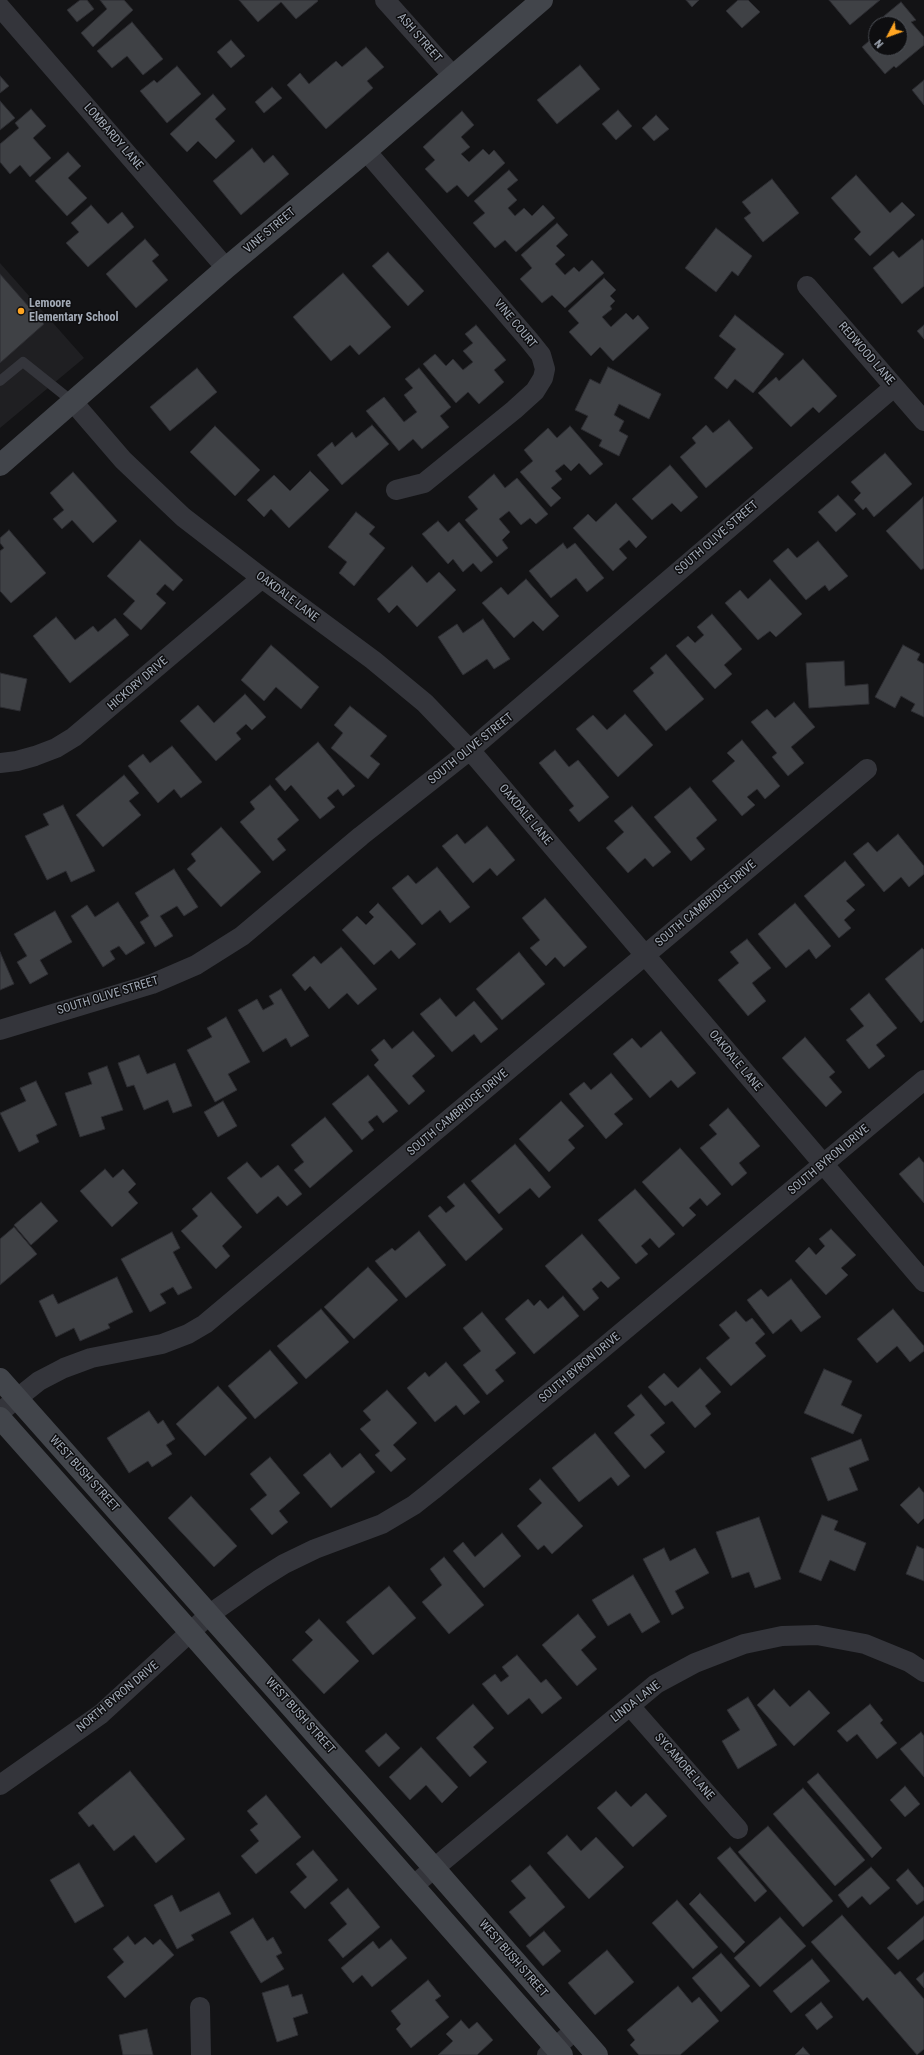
<!DOCTYPE html>
<style>
body{margin:0}
#map{position:relative;width:924px;height:2055px;overflow:hidden;background:#131315;font-family:"Roboto Condensed",sans-serif}
canvas{display:block}
.north{position:absolute;left:868px;top:16px;width:40px;height:40px;box-sizing:border-box;background:#0e0e10;border:1px solid #4a4d53;border-radius:50%;rotate:229deg;font-size:11px;font-weight:700;line-height:16px;text-align:center;color:#a3abb7}
.north::after{content:'';display:block;margin:auto;width:14px;height:18px;background:#ffa522;clip-path:polygon(50% 0,100% 100%,50% 72%,0 100%)}
</style>
<div id="map">
<canvas width="924" height="2055"></canvas>
<div class="north">N</div>
</div>
<script>
const ctx = document.querySelector('canvas').getContext('2d');
ctx.lineJoin = 'round';
function fillPath(path, color) { ctx.fillStyle = color; ctx.fill(path, 'evenodd'); }
const poly = rows => new Path2D(rows.map(r => 'M' + r).join(''));
function stroke(path, color, width, dash) { ctx.strokeStyle = color; ctx.lineWidth = width; ctx.lineCap = dash ? 'butt' : 'round'; ctx.setLineDash(dash || []); ctx.stroke(path); }
function label(font, color, halo, rows, align = 'center') {
  ctx.font = font + ' "Roboto Condensed",sans-serif'; ctx.lineWidth = 3; ctx.setLineDash([]); ctx.textBaseline = 'middle'; ctx.strokeStyle = halo; ctx.fillStyle = color; for (const [text, x, y, turn = 0] of rows) {
    ctx.save(); ctx.translate(x, y); ctx.rotate((+turn || 0) * Math.PI / 180); ctx.textAlign = isNaN(turn) ? turn : align; if (halo) ctx.strokeText(text, 0, 0); ctx.fillText(text, 0, 0); ctx.restore();
  }
}
const built = poly([
 [0,263,84,358,0,428]
]);
const building = poly([
 [80,0,87,0,94,9,77,22,67,10,80,0],
 [100,0,124,0,133,10,93,47,81,33,107,9,100,0],
 [239,0,317,0,318,1,296,19,281,2,258,22,239,0],
 [686,0,699,0,692,7,686,0],
 [738,0,748,0,760,12,742,28,726,11,738,0],
 [829,0,880,0,850,25,829,0],
 [901,2,916,20,911,22,924,37,924,45,896,68,894,66,885,74,862,47,876,35,876,48,900,48,900,24,890,24,884,16,901,2],
 [132,22,163,59,143,75,127,56,112,68,97,51,132,22],
 [231,40,245,56,231,68,217,52,231,40],
 [366,47,384,67,367,81,373,88,326,129,287,85,300,73,309,84,336,61,342,67,366,47],
 [580,65,600,89,557,124,537,100,580,65],
 [177,66,201,94,167,123,140,91,154,80,157,83,177,66],
 [0,76,9,86,0,93,0,76],
 [924,80,924,105,912,90,924,80],
 [272,87,282,98,264,113,255,102,272,87],
 [213,94,226,109,215,119,235,141,216,159,198,141,187,152,170,134,213,94],
 [0,101,15,118,0,130,0,101],
 [31,109,46,126,33,138,51,158,30,177,20,165,10,174,0,162,0,144,19,128,15,123,31,109],
 [618,110,632,126,616,140,602,124,618,110],
 [462,111,474,125,461,137,470,147,461,154,469,162,483,149,489,155,494,150,505,163,468,197,457,185,447,193,425,169,435,160,423,147,462,111],
 [656,115,669,129,654,141,642,128,656,115],
 [252,148,264,163,273,155,289,174,241,215,213,181,252,148],
 [68,152,81,166,68,178,87,198,67,216,35,181,68,152],
 [509,170,518,180,507,189,517,200,508,208,515,216,524,208,532,216,543,205,555,218,516,252,505,240,495,248,473,223,485,213,474,201,509,170],
 [856,175,890,213,902,202,915,215,870,256,854,239,861,232,831,198,856,175],
 [772,179,799,213,763,242,744,218,751,213,742,202,772,179],
 [91,205,108,224,122,212,134,227,88,267,66,243,79,232,71,223,91,205],
 [557,223,568,235,556,246,565,255,555,264,565,275,574,267,579,272,592,260,604,273,565,308,552,295,542,303,520,279,532,268,521,255,557,223],
 [716,228,752,256,738,276,732,271,716,292,685,268,716,228],
 [145,239,159,255,152,261,168,280,136,308,106,274,145,239],
 [922,239,924,241,924,286,902,304,873,268,893,251,899,258,922,239],
 [388,252,424,291,408,306,372,266,388,252],
 [343,273,391,327,359,355,350,345,331,361,293,317,343,273],
 [0,274,44,324,0,363,0,274],
 [604,278,616,290,610,296,615,301,610,306,612,309,602,317,611,327,626,313,633,320,638,315,649,328,613,361,600,347,591,356,569,332,579,323,568,311,604,278],
 [735,315,784,354,753,393,735,379,727,389,714,378,736,349,719,336,735,315],
 [476,325,506,360,494,370,504,382,479,404,468,392,456,403,423,364,435,354,446,366,453,359,463,370,473,362,463,351,473,343,465,334,476,325],
 [924,325,924,339,917,331,924,325],
 [803,359,837,396,819,413,813,407,791,427,758,393,776,377,779,381,803,359],
 [608,367,661,394,649,419,619,404,614,415,624,421,619,431,628,436,619,456,599,446,602,440,581,429,588,416,575,410,590,379,600,384,608,367],
 [197,368,217,392,170,431,150,407,197,368],
 [419,368,451,407,440,416,449,427,422,449,413,439,399,451,366,411,384,397,404,422,417,412,404,395,413,388,405,379,419,368],
 [729,420,753,448,706,488,680,457,696,443,692,438,706,425,713,433,729,420],
 [372,425,389,444,342,485,317,455,332,442,335,447,352,432,356,438,372,425],
 [215,426,260,470,235,496,190,452,215,426],
 [570,426,603,464,590,475,579,463,571,471,564,464,555,471,562,479,551,488,561,498,551,507,520,472,533,461,524,450,548,428,557,438,570,426],
 [885,453,912,484,874,517,866,507,863,510,854,500,861,493,851,482,885,453],
 [670,465,698,497,681,512,672,503,652,520,632,499,670,465],
 [310,471,329,490,289,528,271,509,264,517,247,500,274,475,290,491,310,471],
 [73,472,117,521,93,543,72,520,62,529,53,519,64,510,50,493,73,472],
 [494,474,505,488,517,478,548,514,536,524,530,518,521,525,509,511,499,519,510,532,502,540,508,548,497,557,465,520,478,509,468,497,494,474],
 [838,495,856,514,836,532,818,512,838,495],
 [923,497,924,568,921,570,886,531,923,497],
 [616,503,647,537,636,548,629,540,619,549,627,558,613,571,573,528,588,514,596,522,616,503],
 [356,512,375,527,369,534,385,548,354,586,339,573,347,562,328,547,356,512],
 [438,521,448,532,459,522,493,562,481,572,473,563,463,572,453,559,448,564,422,534,438,521],
 [9,530,46,573,11,603,0,591,0,551,4,548,0,543,0,538,9,530],
 [140,540,183,580,173,591,165,584,156,594,166,603,141,630,123,614,135,601,107,576,140,540],
 [818,541,848,576,829,591,825,585,806,600,773,561,788,548,797,558,818,541],
 [563,543,567,549,575,543,604,578,587,592,576,578,551,598,529,571,563,543],
 [412,566,427,583,439,572,456,590,417,627,397,605,389,613,377,599,412,566],
 [526,579,559,616,543,631,533,621,514,638,482,603,501,587,508,595,526,579],
 [770,579,802,614,776,637,770,631,758,640,725,603,740,590,748,599,770,579],
 [712,614,742,649,724,665,732,674,715,689,676,646,688,636,695,643,704,635,697,627,712,614],
 [56,617,75,640,93,626,98,632,115,618,129,635,70,683,33,636,56,617],
 [483,619,510,659,494,669,487,659,463,675,438,637,457,624,463,633,483,619],
 [271,645,319,687,301,709,276,687,264,701,241,680,271,645],
 [903,645,920,654,917,660,924,664,924,717,911,711,915,704,901,696,895,708,875,697,903,645],
 [666,654,704,699,666,731,633,691,654,673,650,668,666,654],
 [844,661,845,686,868,684,869,704,809,708,806,663,844,661],
 [0,673,27,679,20,711,0,707,0,673],
 [245,694,266,717,252,730,246,724,236,733,241,739,216,761,180,721,198,705,214,723,245,694],
 [794,702,815,727,791,747,804,763,788,776,772,757,777,753,751,722,767,709,775,718,794,702],
 [350,706,387,736,370,756,380,764,368,779,331,748,343,733,334,725,350,706],
 [625,714,653,745,618,777,576,729,593,715,607,730,625,714],
 [742,740,780,786,765,799,757,789,747,797,755,805,742,816,712,781,735,761,727,753,742,740],
 [318,742,355,786,343,796,338,789,327,798,335,807,320,819,291,785,285,791,275,779,318,742],
 [172,746,202,782,181,798,174,789,158,803,128,766,143,754,150,763,172,746],
 [555,750,569,767,578,760,609,797,579,822,569,810,574,806,539,763,555,750],
 [124,775,139,793,129,801,141,815,103,847,76,815,124,775],
 [270,785,299,820,277,839,286,850,273,861,240,822,255,809,250,802,270,785],
 [690,787,717,820,696,838,705,849,691,861,654,817,690,787],
 [63,805,95,871,71,882,66,871,47,880,25,836,49,825,43,814,63,805],
 [632,806,671,852,653,867,645,858,628,873,606,848,624,832,614,821,632,806],
 [487,826,515,860,497,876,490,868,473,883,442,846,457,834,465,844,487,826],
 [221,827,261,872,221,907,187,869,196,861,191,854,221,827],
 [898,834,924,866,924,874,909,887,901,877,884,892,853,854,868,842,877,852,898,834],
 [845,861,865,885,846,901,855,910,844,920,851,928,839,938,804,896,845,861],
 [437,867,470,907,450,923,440,910,422,925,392,888,408,875,416,884,437,867],
 [174,869,198,907,184,916,177,906,160,916,173,936,155,947,140,922,149,916,135,893,174,869],
 [545,898,587,947,564,967,555,957,546,966,530,948,540,940,522,918,545,898],
 [118,902,145,943,126,955,119,946,110,951,115,959,103,967,71,916,87,905,95,917,118,902],
 [378,903,416,944,399,959,391,950,374,965,342,930,357,916,366,925,374,917,369,912,378,903],
 [795,903,831,946,816,959,809,949,786,968,758,934,795,903],
 [55,911,72,942,40,960,48,974,30,984,17,962,27,956,14,934,55,911],
 [747,939,771,968,752,983,766,1001,748,1016,718,980,739,963,730,952,747,939],
 [341,947,377,989,358,1005,347,993,329,1009,310,986,305,991,292,975,314,956,321,964,341,947],
 [922,948,924,950,924,1020,921,1023,885,979,922,948],
 [0,952,14,984,0,990,0,952],
 [519,952,545,984,502,1020,476,989,519,952],
 [281,989,309,1036,291,1047,286,1038,263,1052,238,1010,257,999,263,1010,274,1004,269,996,281,989],
 [869,993,897,1028,876,1045,885,1056,869,1069,846,1040,864,1026,850,1009,869,993],
 [440,998,456,1017,474,1001,498,1029,481,1043,474,1034,452,1052,420,1014,440,998],
 [226,1017,250,1062,228,1074,237,1090,215,1102,187,1050,212,1037,207,1028,226,1017],
 [413,1031,435,1056,412,1076,425,1091,409,1105,374,1065,379,1060,371,1050,384,1039,392,1049,413,1031],
 [661,1031,696,1073,678,1088,671,1080,650,1098,613,1054,632,1038,641,1048,661,1031],
 [805,1037,835,1072,829,1077,842,1092,826,1107,782,1058,805,1037],
 [139,1055,147,1074,175,1063,192,1106,173,1113,168,1100,144,1110,134,1085,127,1087,118,1063,139,1055],
 [107,1066,123,1110,101,1117,105,1129,80,1137,65,1093,92,1084,88,1073,107,1066],
 [611,1073,633,1099,614,1114,623,1124,606,1139,569,1094,584,1082,591,1090,611,1073],
 [368,1075,398,1111,383,1123,377,1115,368,1122,374,1130,362,1140,332,1104,368,1075],
 [36,1081,57,1125,36,1135,39,1142,19,1152,0,1113,26,1101,20,1088,36,1081],
 [223,1101,237,1126,218,1137,204,1112,223,1101],
 [561,1101,584,1126,568,1140,575,1148,549,1172,519,1139,561,1101],
 [728,1108,760,1146,739,1163,747,1173,732,1186,700,1148,717,1134,709,1125,728,1108],
 [325,1117,353,1151,310,1188,294,1170,304,1162,291,1145,325,1117],
 [515,1144,551,1187,539,1198,530,1188,499,1214,471,1181,515,1144],
 [680,1148,721,1194,707,1206,700,1198,689,1208,696,1215,683,1227,642,1182,680,1148],
 [919,1157,924,1163,924,1203,899,1174,919,1157],
 [247,1162,261,1178,278,1165,302,1194,287,1206,278,1196,257,1214,227,1178,247,1162],
 [105,1169,113,1178,123,1169,136,1184,128,1192,138,1203,112,1227,80,1191,105,1169],
 [464,1183,503,1229,466,1261,428,1216,440,1206,446,1213,455,1206,447,1197,464,1183],
 [635,1189,675,1234,659,1248,650,1238,641,1246,648,1254,636,1264,598,1220,635,1189],
 [211,1192,242,1227,222,1246,230,1256,216,1269,181,1231,198,1216,192,1209,211,1192],
 [41,1202,58,1221,31,1245,14,1225,41,1202],
 [14,1227,37,1254,0,1285,0,1239,14,1227],
 [831,1229,856,1255,841,1268,848,1275,826,1295,795,1261,809,1247,816,1255,825,1246,819,1239,831,1229],
 [419,1231,446,1265,406,1298,375,1261,392,1248,395,1251,419,1231],
 [172,1232,180,1248,173,1252,192,1288,178,1295,173,1287,160,1294,166,1303,150,1312,121,1259,172,1232],
 [582,1234,620,1278,608,1288,601,1281,592,1289,599,1298,584,1311,545,1266,582,1234],
 [368,1267,398,1300,354,1339,324,1307,368,1267],
 [117,1277,133,1312,108,1324,110,1328,80,1341,74,1328,56,1337,39,1301,53,1294,58,1304,117,1277],
 [791,1279,821,1317,801,1332,791,1319,773,1334,747,1300,761,1289,768,1297,791,1279],
 [563,1296,579,1316,534,1354,505,1319,528,1299,534,1306,540,1300,548,1309,563,1296],
 [321,1309,349,1342,306,1379,277,1346,321,1309],
 [893,1309,924,1346,924,1351,910,1362,897,1346,877,1363,857,1339,893,1309],
 [736,1311,746,1322,752,1318,765,1334,755,1343,766,1356,731,1386,706,1358,730,1338,719,1325,736,1311],
 [482,1312,516,1353,495,1370,504,1381,487,1395,463,1365,481,1351,463,1328,482,1312],
 [270,1350,298,1383,255,1419,228,1386,270,1350],
 [446,1362,480,1402,464,1415,456,1405,435,1422,407,1388,425,1372,429,1377,446,1362],
 [700,1368,721,1392,705,1406,711,1414,695,1428,672,1401,665,1406,648,1387,664,1373,678,1388,700,1368],
 [824,1369,852,1381,841,1405,862,1415,853,1434,804,1413,824,1369],
 [218,1386,247,1418,205,1456,176,1424,218,1386],
 [387,1390,417,1423,393,1445,406,1459,391,1472,375,1455,380,1451,360,1429,371,1420,363,1411,387,1390],
 [641,1394,665,1423,650,1435,665,1452,645,1469,614,1433,635,1415,627,1406,641,1394],
 [149,1411,158,1424,163,1420,175,1439,166,1445,172,1454,152,1467,148,1461,129,1473,107,1438,149,1411],
 [595,1433,630,1476,618,1486,611,1477,579,1502,552,1468,595,1433],
 [861,1439,869,1460,849,1468,858,1490,828,1501,811,1458,861,1439],
 [330,1453,342,1468,360,1453,375,1472,331,1508,303,1475,330,1453],
 [270,1457,300,1493,279,1511,288,1522,272,1535,250,1509,267,1495,250,1474,270,1457],
 [540,1479,583,1526,552,1554,544,1545,538,1550,517,1526,542,1503,529,1489,540,1479],
 [919,1487,924,1493,924,1518,918,1524,900,1505,919,1487],
 [191,1496,237,1546,214,1567,168,1518,191,1496],
 [822,1515,838,1521,834,1530,866,1543,855,1571,830,1560,821,1581,799,1572,822,1515],
 [759,1517,781,1579,755,1588,749,1572,732,1578,716,1532,759,1517],
 [502,1533,521,1556,484,1588,453,1551,463,1542,475,1557,502,1533],
 [917,1546,924,1549,924,1581,906,1574,917,1546],
 [664,1548,670,1561,695,1548,709,1573,675,1591,684,1608,672,1615,643,1559,664,1548],
 [444,1557,484,1605,449,1634,422,1602,442,1585,430,1569,444,1557],
 [633,1575,660,1622,642,1633,630,1613,608,1626,592,1600,633,1575],
 [389,1586,416,1618,373,1655,346,1622,389,1586],
 [578,1614,596,1637,581,1650,597,1669,577,1686,542,1645,578,1614],
 [319,1619,359,1661,324,1694,292,1660,313,1640,305,1632,319,1619],
 [517,1655,541,1683,546,1679,562,1698,542,1714,529,1698,508,1715,482,1684,495,1674,501,1682,509,1676,502,1667,517,1655],
 [774,1689,790,1707,809,1690,830,1713,794,1746,757,1705,774,1689],
 [748,1697,777,1745,738,1769,722,1741,740,1730,727,1710,748,1697],
 [473,1704,494,1728,473,1747,487,1762,470,1777,436,1738,473,1704],
 [870,1704,883,1720,880,1723,897,1743,877,1759,857,1734,847,1742,837,1731,870,1704],
 [921,1732,924,1736,924,1777,900,1749,921,1732],
 [386,1733,400,1748,379,1767,365,1751,386,1733],
 [421,1747,458,1787,442,1803,426,1785,410,1800,389,1777,421,1747],
 [130,1771,185,1839,156,1863,134,1835,114,1851,93,1824,89,1827,78,1813,130,1771],
 [818,1773,882,1848,872,1858,807,1782,818,1773],
 [905,1786,920,1804,905,1817,890,1800,905,1786],
 [803,1788,865,1860,835,1886,773,1814,803,1788],
 [616,1791,631,1807,646,1793,667,1816,633,1847,597,1808,616,1791],
 [266,1795,301,1837,256,1874,241,1856,259,1841,250,1830,258,1824,247,1811,266,1795],
 [768,1826,833,1901,803,1927,738,1852,768,1826],
 [567,1835,581,1851,596,1837,624,1867,589,1899,547,1853,567,1835],
 [730,1847,767,1891,755,1902,717,1858,730,1847],
 [313,1850,338,1880,305,1909,290,1892,307,1877,296,1864,313,1850],
 [79,1863,104,1906,75,1923,50,1880,79,1863],
 [530,1865,565,1907,530,1937,509,1912,526,1898,511,1881,530,1865],
 [871,1867,890,1888,870,1905,862,1896,848,1908,838,1895,871,1867],
 [908,1869,924,1888,924,1900,917,1905,896,1880,908,1869],
 [348,1888,380,1927,343,1958,328,1940,347,1924,330,1903,348,1888],
 [219,1892,231,1914,191,1935,194,1940,177,1949,154,1905,172,1895,180,1912,219,1892],
 [700,1893,745,1942,734,1953,689,1904,700,1893],
 [677,1900,718,1947,693,1969,652,1923,677,1900],
 [842,1915,895,1975,900,1971,924,1999,924,2049,917,2055,867,1997,863,2001,811,1942,842,1915],
 [924,1916,924,1939,898,1960,887,1948,924,1916],
 [780,1917,806,1946,760,1987,734,1958,780,1917],
 [253,1918,267,1941,273,1937,282,1953,276,1956,284,1969,261,1983,230,1932,253,1918],
 [544,1931,561,1951,543,1966,526,1946,544,1931],
 [128,1936,135,1945,145,1937,153,1945,160,1939,174,1955,125,1998,107,1977,124,1962,113,1949,128,1936],
 [391,1939,407,1958,372,1987,362,1975,353,1983,341,1968,373,1941,379,1949,391,1939],
 [607,1950,634,1982,595,2015,568,1983,607,1950],
 [721,1953,750,1986,721,2012,692,1978,721,1953],
 [812,1959,830,1981,791,2013,773,1991,812,1959],
 [924,1972,924,1988,916,1979,924,1972],
 [428,1980,441,1996,435,2000,449,2017,411,2048,396,2029,401,2024,391,2011,428,1980],
 [288,1985,292,1997,302,1994,308,2013,293,2018,298,2035,277,2042,262,1993,288,1985],
 [678,1986,692,2003,699,1997,719,2021,680,2055,639,2055,630,2045,635,2040,627,2030,678,1986],
 [821,2002,833,2017,817,2030,805,2015,821,2002],
 [461,2020,469,2029,477,2022,493,2040,477,2055,438,2055,453,2041,446,2034,461,2020],
 [147,2029,153,2055,123,2055,119,2035,147,2029],
 [803,2047,810,2055,795,2055,803,2047]
]);
const lane = poly([
 [0,381,23,362,73,402]
]);
const street = poly([
 [385,0,453,76],
 [0,7,226,268],
 [366,151,529,340,541,355,545,369,543,378,535,391,514,410,424,483,396,490],
 [807,286,924,421],
 [73,402,123,460,183,517,262,578,373,660,425,703,470,750,924,1282],
 [0,763,17,761,35,756,56,748,74,737,262,578],
 [0,1030,152,984,196,965,242,936,361,836,470,750,894,387],
 [0,1412,39,1381,64,1368,91,1358,162,1344,188,1334,205,1324,867,769],
 [630,1706,738,1829],
 [0,1785,101,1714,210,1614,260,1579,284,1564,315,1549,382,1524,414,1505,433,1490,924,1080],
 [414,1885,656,1684,695,1663,744,1644,782,1636,817,1635,865,1644,909,1662,924,1672],
 [200,2007,201,2055],
 [547,2055,575,2030]
]);
const secondary = poly([
 [0,465,226,268,366,151,542,0],
 [0,1379,434,1868,597,2055],
 [0,1418,191,1633,562,2055]
]);
const markers = [
 [21,311,4,"#ffa522"]
];
const streetNames = [
 ["ASH STREET",419,38,49],
 ["LOMBARDY LANE",113,137,49],
 ["VINE STREET",270,231,-40],
 ["VINE COURT",515,324,50],
 ["REDWOOD LANE",866,354,49],
 ["SOUTH OLIVE STREET",717,538,-41],
 ["OAKDALE LANE",287,597,37],
 ["HICKORY DRIVE",138,684,-41],
 ["SOUTH OLIVE STREET",471,749,-39],
 ["OAKDALE LANE",525,815,50],
 ["SOUTH CAMBRIDGE DRIVE",706,904,-40],
 ["SOUTH OLIVE STREET",108,996,-17],
 ["OAKDALE LANE",735,1061,50],
 ["SOUTH CAMBRIDGE DRIVE",458,1113,-40],
 ["SOUTH BYRON DRIVE",829,1160,-40],
 ["SOUTH BYRON DRIVE",580,1368,-40],
 ["WEST BUSH STREET",84,1474,48],
 ["NORTH BYRON DRIVE",118,1697,-40],
 ["LINDA LANE",636,1702,-38],
 ["WEST BUSH STREET",300,1716,48],
 ["SYCAMORE LANE",684,1767,49],
 ["WEST BUSH STREET",513,1959,49]
];
const poiNames = [
 ["Lemoore",29,304],
 ["Elementary School",29,318]
];
fillPath(built, '#1f1f22');
fillPath(building, '#3f4145');
stroke(building, '#2d2d32', 1);
stroke(lane, '#34353b', 10);
stroke(street, '#34353b', 20);
stroke(secondary, '#42454b', 22);
for (const [x, y, r, color] of markers) { const dot = new Path2D(); dot.arc(x, y, r, 0, 2 * Math.PI); ctx.fillStyle = color; ctx.fill(dot); stroke(dot, '#0e0e10', 1.5); }
label('12px', '#a3abb7', '#0e0e10', streetNames);
label('bold 12px', '#a3abb7', '#0e0e10', poiNames, 'left');
</script>
